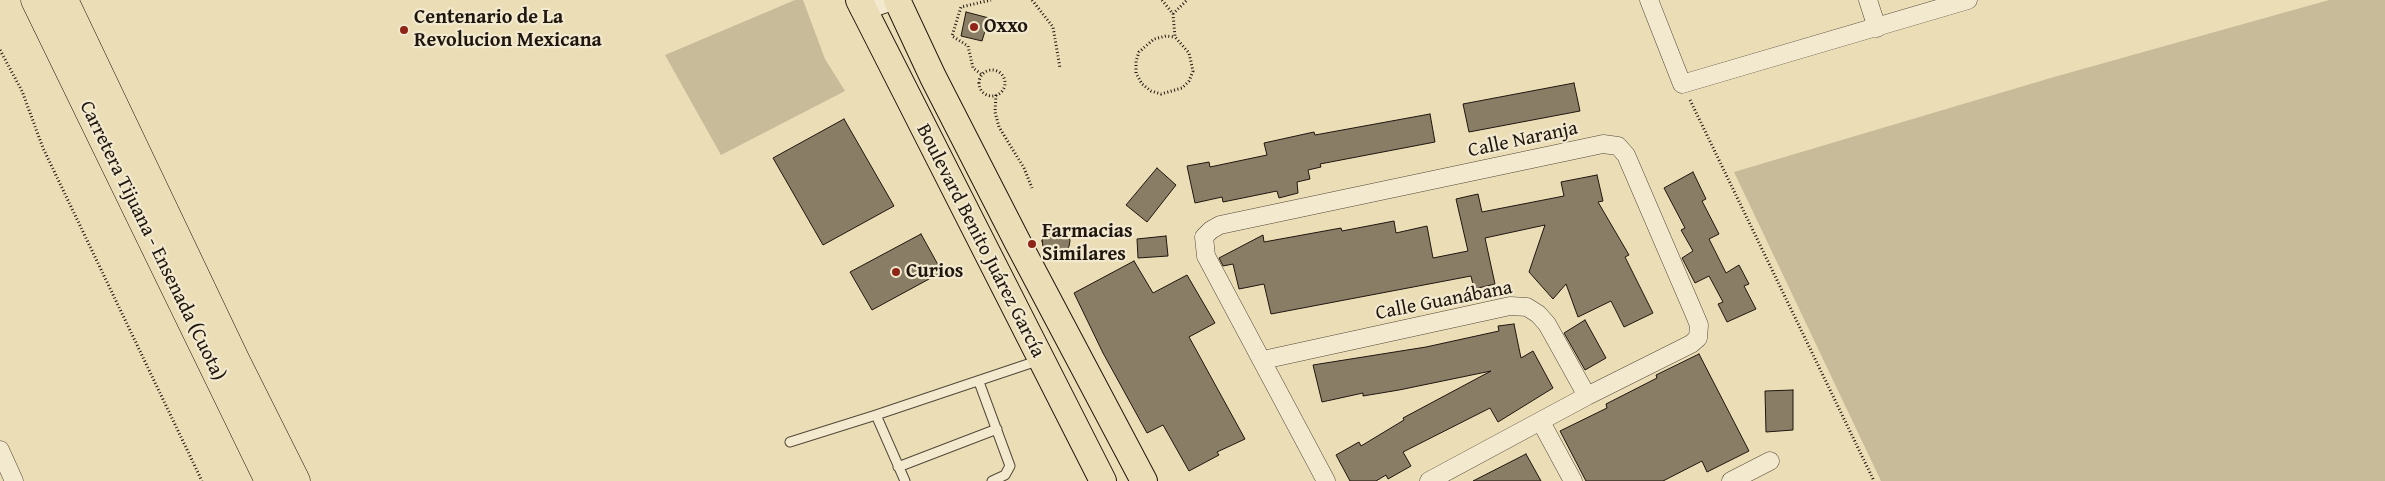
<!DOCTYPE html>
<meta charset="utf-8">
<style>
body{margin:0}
canvas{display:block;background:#ebddb5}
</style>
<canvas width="2385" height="481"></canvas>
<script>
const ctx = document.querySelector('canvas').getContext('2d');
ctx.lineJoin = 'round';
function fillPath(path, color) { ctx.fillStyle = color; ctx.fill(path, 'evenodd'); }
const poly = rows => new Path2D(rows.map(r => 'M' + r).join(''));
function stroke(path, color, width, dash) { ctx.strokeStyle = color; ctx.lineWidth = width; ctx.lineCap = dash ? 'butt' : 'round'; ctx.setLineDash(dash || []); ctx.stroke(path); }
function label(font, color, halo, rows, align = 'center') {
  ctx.font = font + ' "Gentium Book Plus",serif'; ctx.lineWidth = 4.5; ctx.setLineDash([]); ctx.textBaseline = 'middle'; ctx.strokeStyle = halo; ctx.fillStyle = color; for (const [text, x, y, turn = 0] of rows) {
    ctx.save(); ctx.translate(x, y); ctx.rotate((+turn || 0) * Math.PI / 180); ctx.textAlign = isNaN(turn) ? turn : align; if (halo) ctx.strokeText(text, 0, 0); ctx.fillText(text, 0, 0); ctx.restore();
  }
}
const green = poly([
 [795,0,803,0,825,59,845,91,721,155,665,55],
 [2329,0,2385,0,2385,481,1881,481,1734,172,2054,77]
]);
const building = poly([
 [966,12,989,18,982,41,961,36,966,12],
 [1574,83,1580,111,1469,132,1463,104,1574,83],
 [1430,114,1435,142,1320,164,1321,167,1308,170,1310,179,1297,182,1298,193,1279,198,1277,191,1223,202,1222,197,1195,203,1187,166,1209,162,1210,167,1267,155,1264,143,1314,132,1315,135,1430,114],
 [844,119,894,206,823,245,773,158,844,119],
 [1157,168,1176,185,1147,222,1126,205,1157,168],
 [1693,172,1706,199,1702,201,1719,234,1709,239,1726,273,1739,265,1749,284,1744,286,1756,309,1727,322,1718,304,1723,302,1709,276,1695,283,1682,258,1693,251,1681,230,1685,228,1664,188,1693,172],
 [1597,175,1603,201,1598,202,1629,255,1625,257,1653,313,1624,327,1611,301,1578,317,1566,284,1553,299,1529,272,1545,225,1485,238,1495,284,1474,289,1471,276,1271,314,1264,284,1239,289,1233,264,1223,266,1219,258,1263,235,1264,242,1341,228,1342,231,1394,221,1396,233,1427,226,1433,258,1468,251,1456,199,1478,194,1482,212,1564,196,1561,182,1597,175],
 '1042 241a14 14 0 1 1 28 0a14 14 0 1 1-28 0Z',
 [921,234,942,272,872,310,850,272,921,234],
 [1166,236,1168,256,1138,258,1137,239,1166,236],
 [1134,261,1153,293,1187,275,1215,323,1189,337,1245,439,1217,452,1219,455,1189,471,1163,425,1147,433,1103,353,1074,293,1134,261],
 [1585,320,1606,358,1585,370,1564,333,1585,320],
 [1514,324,1521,358,1533,351,1553,388,1498,422,1490,408,1403,452,1411,466,1388,479,1386,475,1376,481,1350,481,1336,455,1359,442,1361,446,1404,420,1403,418,1491,371,1399,390,1363,396,1363,393,1322,402,1313,365,1426,347,1499,331,1498,326,1514,324],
 [1699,354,1749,451,1707,472,1702,461,1663,481,1586,481,1560,431,1607,408,1606,404,1657,378,1656,375,1699,354],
 [1793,390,1793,430,1766,432,1765,391,1793,390],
 [1526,454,1541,481,1473,481,1526,454]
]);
const path = poly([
 [1032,0,1053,27,1060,68],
 [1162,0,1173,14,1175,37,1189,53,1193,71,1189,81,1182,88,1161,94,1151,91,1142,84,1136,73,1136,61,1139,52,1154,39,1166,36,1175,37],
 [1173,14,1187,0],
 [0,50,22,91,43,148,202,481],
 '979 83a13 13 0 1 1 26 0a13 13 0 1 1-26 0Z',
 [981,74,973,68,968,46,952,36,961,7,991,0],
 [996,95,995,112,999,127,1024,168,1032,188],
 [1690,100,1874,481]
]);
const lane = poly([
 [979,382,1010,466,1005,475,992,481],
 [790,442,876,415],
 [898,467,997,429],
 [905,481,876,415,1040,360]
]);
const street = poly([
 [1649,0,1682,84,1968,0],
 [1868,0,1877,28],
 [1263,360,1510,306,1527,307,1538,314,1547,324,1587,396],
 [1541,422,1573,481],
 [0,450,14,481],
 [1326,481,1206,256,1204,237,1211,230,1220,225,1603,144,1618,146,1626,155,1694,313,1699,325,1698,338,1691,344,1587,396,1429,481],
 [1731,481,1770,461]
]);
const secondary = poly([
 [862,8,886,0]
]);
const primary = poly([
 [859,0,1103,481],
 [897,0,933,77,1018,243,1144,481]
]);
const highway = poly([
 [35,0,269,481],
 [64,0,235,359,296,481]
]);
const markers = [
 [974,27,5,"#8f2418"],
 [404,30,5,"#8f2418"],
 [1032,244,5,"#8f2418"],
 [896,272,5,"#8f2418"]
];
const poiNames = [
 ["Centenario de La",414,18],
 ["Revolucion Mexicana",414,41],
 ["Oxxo",984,27],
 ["Farmacias",1042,232],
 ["Similares",1042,255],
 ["Curios",906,272]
];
const streetNames = [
 ["Calle Naranja",1523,140,-12],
 ["Carretera Tijuana - Ensenada (Cuota)",152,241,64],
 ["Boulevard Benito Juárez García",980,241,63],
 ["Calle Guanábana",1444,301,-11]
];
fillPath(green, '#c8bb99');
fillPath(building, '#897d65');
stroke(building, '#1f160f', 1);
stroke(lane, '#524838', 11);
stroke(street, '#524838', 19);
stroke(secondary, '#1f160f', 26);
stroke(primary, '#1f160f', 28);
stroke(highway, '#1f160f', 29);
stroke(path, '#1f160f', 3, [1, 2.5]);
stroke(lane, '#f2e9cf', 9);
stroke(street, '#f2e9cf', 18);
stroke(secondary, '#f2e9cf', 24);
stroke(primary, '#ebddb5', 26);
stroke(highway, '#ebddb5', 28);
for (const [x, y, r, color] of markers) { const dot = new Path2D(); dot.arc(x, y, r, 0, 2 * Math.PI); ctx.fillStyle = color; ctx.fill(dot); stroke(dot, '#f2e9cf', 2); }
label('bold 20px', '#1f160f', '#f2e9cf', poiNames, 'left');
label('20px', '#1f160f', '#f2e9cf', streetNames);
</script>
